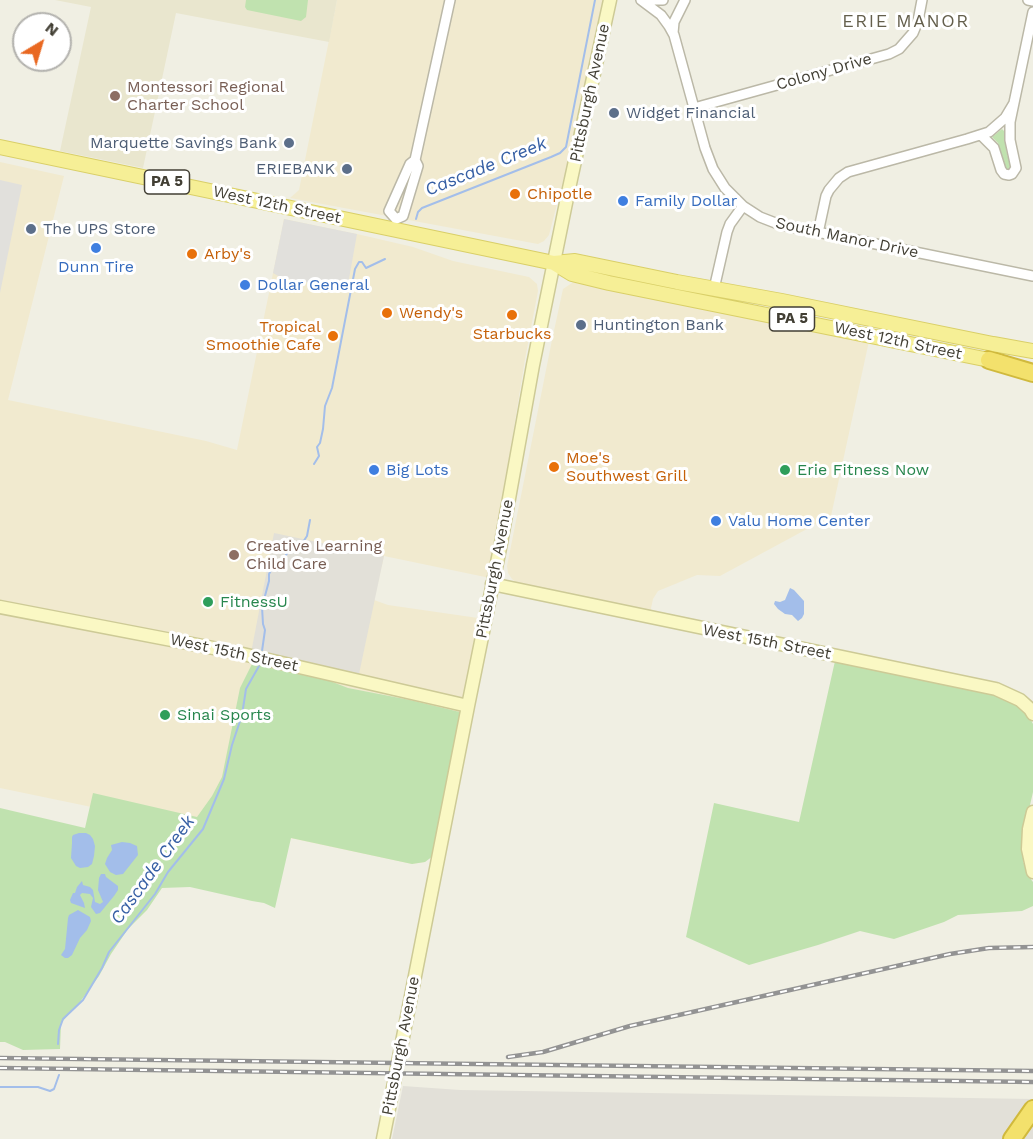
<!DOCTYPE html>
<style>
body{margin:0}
#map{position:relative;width:1033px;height:1139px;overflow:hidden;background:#f0efe3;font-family:"Work Sans",sans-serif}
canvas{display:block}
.north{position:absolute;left:12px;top:12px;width:60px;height:60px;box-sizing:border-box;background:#fff;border:2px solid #b3b2ae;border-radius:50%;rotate:38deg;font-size:16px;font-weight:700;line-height:24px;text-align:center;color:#423f34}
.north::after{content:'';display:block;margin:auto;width:21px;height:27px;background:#e96821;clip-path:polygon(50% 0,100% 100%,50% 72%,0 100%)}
</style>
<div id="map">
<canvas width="1033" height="1139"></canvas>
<div class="north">N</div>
</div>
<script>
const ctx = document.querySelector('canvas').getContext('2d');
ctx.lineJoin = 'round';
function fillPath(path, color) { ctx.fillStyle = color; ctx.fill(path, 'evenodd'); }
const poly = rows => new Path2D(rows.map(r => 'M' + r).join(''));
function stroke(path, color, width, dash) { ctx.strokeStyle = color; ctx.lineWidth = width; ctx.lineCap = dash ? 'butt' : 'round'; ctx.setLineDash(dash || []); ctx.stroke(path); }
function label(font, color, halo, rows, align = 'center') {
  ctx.font = font + ' "Work Sans",sans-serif'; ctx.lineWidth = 6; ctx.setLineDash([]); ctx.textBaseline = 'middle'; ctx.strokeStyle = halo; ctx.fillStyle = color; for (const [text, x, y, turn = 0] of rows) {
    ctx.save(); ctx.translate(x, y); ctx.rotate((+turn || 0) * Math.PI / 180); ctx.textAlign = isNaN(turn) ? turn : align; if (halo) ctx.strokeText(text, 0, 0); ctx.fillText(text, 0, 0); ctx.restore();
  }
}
const commercial = poly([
 [337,0,605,0,572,155,563,181,549,235,544,241,538,244,290,198,299,190],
 [0,162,64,176,8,400,206,441,237,450,284,219,357,234,413,247,453,261,529,277,537,284,538,291,525,359,490,578,384,556,374,600,388,605,478,618,463,705,425,862,412,864,290,838,159,821,0,788],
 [575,281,869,341,831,516,720,576,697,575,658,591,653,599,650,613,519,585,512,579,508,573,507,566,552,340,563,289]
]);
const industrial = poly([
 [274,533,384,556,359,674,251,653],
 [403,1086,460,1090,1033,1099,1033,1139,392,1139]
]);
const education = poly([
 [55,0,337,0,329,42,176,13,143,168,60,151,91,7]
]);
const green = poly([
 [246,0,308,0,306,17,301,21,247,10,245,7],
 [1002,129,1004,131,1007,154,1011,167,1009,170,1006,168,998,143,992,137],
 [835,661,993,692,1020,706,1030,718,1033,724,1033,792,1025,827,1023,849,1023,861,1030,878,1033,882,1033,906,1022,911,958,915,944,922,894,939,860,931,818,945,749,965,686,937,714,803,799,822],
 [252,664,330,681,348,688,410,700,464,713,433,856,425,862,412,864,291,838,275,908,264,903,252,901,190,887,162,888,147,910,128,929,111,954,99,976,80,1002,61,1023,60,1049,23,1050,5,1042,0,1042,0,808,85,828,93,793,197,817,212,796,222,777,240,688]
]);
const parking = poly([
 [0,180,22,185,0,293],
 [284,219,357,234,347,290,280,277,273,273]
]);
const water = poly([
 [790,588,794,590,804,601,804,614,802,618,798,621,792,615,785,614,778,609,774,604,775,601,780,602,785,600],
 [79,833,86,833,90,835,93,839,95,846,94,856,92,864,88,867,80,868,76,866,71,858,72,843,72,837,73,835],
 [122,842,130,843,137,846,138,855,123,874,116,875,110,872,105,864,107,858,112,850,111,845],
 [101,874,105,874,106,877,118,886,118,890,114,896,100,913,96,914,91,907,93,898,90,894,82,893,80,895,84,903,85,908,71,903,70,900,73,893,75,893,77,887,82,881,83,885,90,887,93,890,95,902,100,904,103,902,98,890,99,878],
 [78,910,90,917,91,921,87,930,80,938,72,955,68,958,65,958,61,955,65,949,68,918,69,915]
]);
const stream = poly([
 [416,219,418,212,422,208,551,157,560,153,566,147,595,0],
 [314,464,319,456,317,447,320,443,323,429,325,406,332,388,355,269,359,262,362,262,366,268,385,259],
 [262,651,265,630,263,624,262,607,269,581,269,574,273,567,280,564,290,549,296,544,303,542,307,536,310,520],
 [58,1044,59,1030,63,1019,83,1000,102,968,109,952,155,894,168,872,203,829,224,779,232,745,242,715,246,689,259,666],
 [0,1087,38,1087,50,1091,54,1089,59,1075]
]);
const street = poly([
 [641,0,661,15,669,26,674,35,705,148,713,169,725,188,743,206,760,217,778,224,1033,276],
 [651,0,663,0],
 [1028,0,1033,1],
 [673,33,674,22,685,0],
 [694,108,889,54,899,49,913,33,918,21,922,0],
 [981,135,994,148,1001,170,1004,174,1009,175,1012,174,1016,168,1010,140,1010,122,1033,12],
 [415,160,410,164,389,211,396,219,403,216,418,166,415,160,450,0],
 [818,233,826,196,829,190,839,178,848,172,967,139,989,132,1005,118,1014,103],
 [714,289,727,232,730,224,743,206]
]);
const secondary = poly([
 [492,584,996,689,1020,700,1030,709,1033,714],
 [0,607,234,652,468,706],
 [1033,812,1029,829,1028,849,1033,872],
 [383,1139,468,706,501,543,533,365,568,193,610,0]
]);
const primary = poly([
 [0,147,554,263,572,274,609,283,999,362],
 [554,263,575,261,677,282,782,301,993,344,1033,351]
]);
const highway = poly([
 [989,360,1033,373],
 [1012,1139,1033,1109]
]);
const rail = poly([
 [508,1057,543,1052,630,1026,950,954,989,948,1033,947],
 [0,1058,1033,1071],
 [0,1068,1033,1082]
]);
const markers = [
 [115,96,6,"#8d6e63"],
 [614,113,6,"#5c6f8a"],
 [289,143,6,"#5c6f8a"],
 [347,169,6,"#5c6f8a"],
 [515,194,6,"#e8710a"],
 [623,201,6,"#3f7fe0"],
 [31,229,6,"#5c6f8a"],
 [96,248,6,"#3f7fe0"],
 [192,254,6,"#e8710a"],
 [245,285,6,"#3f7fe0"],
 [387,313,6,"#e8710a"],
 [512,315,6,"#e8710a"],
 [581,325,6,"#5c6f8a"],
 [333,336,6,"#e8710a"],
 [554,467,6,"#e8710a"],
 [374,470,6,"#3f7fe0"],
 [785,470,6,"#2e9e5b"],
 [716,521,6,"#3f7fe0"],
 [234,555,6,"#8d6e63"],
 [208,602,6,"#2e9e5b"],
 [165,715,6,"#2e9e5b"]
];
const shields = [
 [167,182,45],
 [792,319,45]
];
const shieldNames = [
 ["PA 5",167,182],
 ["PA 5",792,319]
];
const streetNames = [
 ["Colony Drive",824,72,-16],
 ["Pittsburgh Avenue",590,93,-78],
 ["West 12th Street",277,205,12],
 ["South Manor Drive",847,238,12],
 ["West 12th Street",898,341,12],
 ["Pittsburgh Avenue",495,569,-79],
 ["West 15th Street",767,642,11],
 ["West 15th Street",234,653,12],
 ["Pittsburgh Avenue",401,1046,-79]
];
const educationNames = [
 ["Montessori Regional",127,87],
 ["Charter School",127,105],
 ["Creative Learning",246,546],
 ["Child Care",246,564]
];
const serviceNames = [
 ["Widget Financial",626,113],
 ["Marquette Savings Bank",277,143,"right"],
 ["ERIEBANK",335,169,"right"],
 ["The UPS Store",43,229],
 ["Huntington Bank",593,325]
];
const foodNames = [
 ["Chipotle",527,194],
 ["Arby's",204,254],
 ["Wendy's",399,313],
 ["Tropical",321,327,"right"],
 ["Smoothie Cafe",321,345,"right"],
 ["Starbucks",512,334,"center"],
 ["Moe's",566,458],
 ["Southwest Grill",566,476]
];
const shopNames = [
 ["Family Dollar",635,201],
 ["Dunn Tire",96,267,"center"],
 ["Dollar General",257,285],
 ["Big Lots",386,470],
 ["Valu Home Center",728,521]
];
const leisureNames = [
 ["Erie Fitness Now",797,470],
 ["FitnessU",220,602],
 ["Sinai Sports",177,715]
];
const neighbourhoodNames = [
 ["ERIE MANOR",906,22]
];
const waterNames = [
 ["Cascade Creek",486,167,-22],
 ["Cascade Creek",153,870,-54]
];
fillPath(commercial, '#f1eacf');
fillPath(industrial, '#e2e0d8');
fillPath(education, '#e9e6ce');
fillPath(green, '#c0e2af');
fillPath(parking, '#e1e0dc');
fillPath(water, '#a3beea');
stroke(stream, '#a3beea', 2);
stroke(street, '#bbb8a7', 12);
stroke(secondary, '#cdca96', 15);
stroke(primary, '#d9cf68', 16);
stroke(highway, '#d0b93d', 20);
stroke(street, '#fff', 9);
stroke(secondary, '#faf8c4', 12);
stroke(primary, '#f6ef96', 14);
stroke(highway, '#f3e16c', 16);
stroke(rail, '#939393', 4.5);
stroke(rail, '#fff', 2, [7]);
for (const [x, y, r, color] of markers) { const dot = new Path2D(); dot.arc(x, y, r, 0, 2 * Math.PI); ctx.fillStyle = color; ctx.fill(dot); stroke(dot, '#fff', 2); }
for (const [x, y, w] of shields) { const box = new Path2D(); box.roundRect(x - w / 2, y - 12, w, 24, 4.5); ctx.fillStyle = '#fff'; ctx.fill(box); stroke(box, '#423f34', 1.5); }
label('bold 15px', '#423f34', null, shieldNames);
label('16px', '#423f34', '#fff', streetNames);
label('16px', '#785e54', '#fff', educationNames, 'left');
label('16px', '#4e5e75', '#fff', serviceNames, 'left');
label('16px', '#c56008', '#fff', foodNames, 'left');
label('16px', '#366cbe', '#fff', shopNames, 'left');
label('16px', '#27864d', '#fff', leisureNames, 'left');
ctx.letterSpacing = '1.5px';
label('18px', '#645f4c', '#fff', neighbourhoodNames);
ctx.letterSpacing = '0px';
label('italic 18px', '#365fa4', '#fff', waterNames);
</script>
